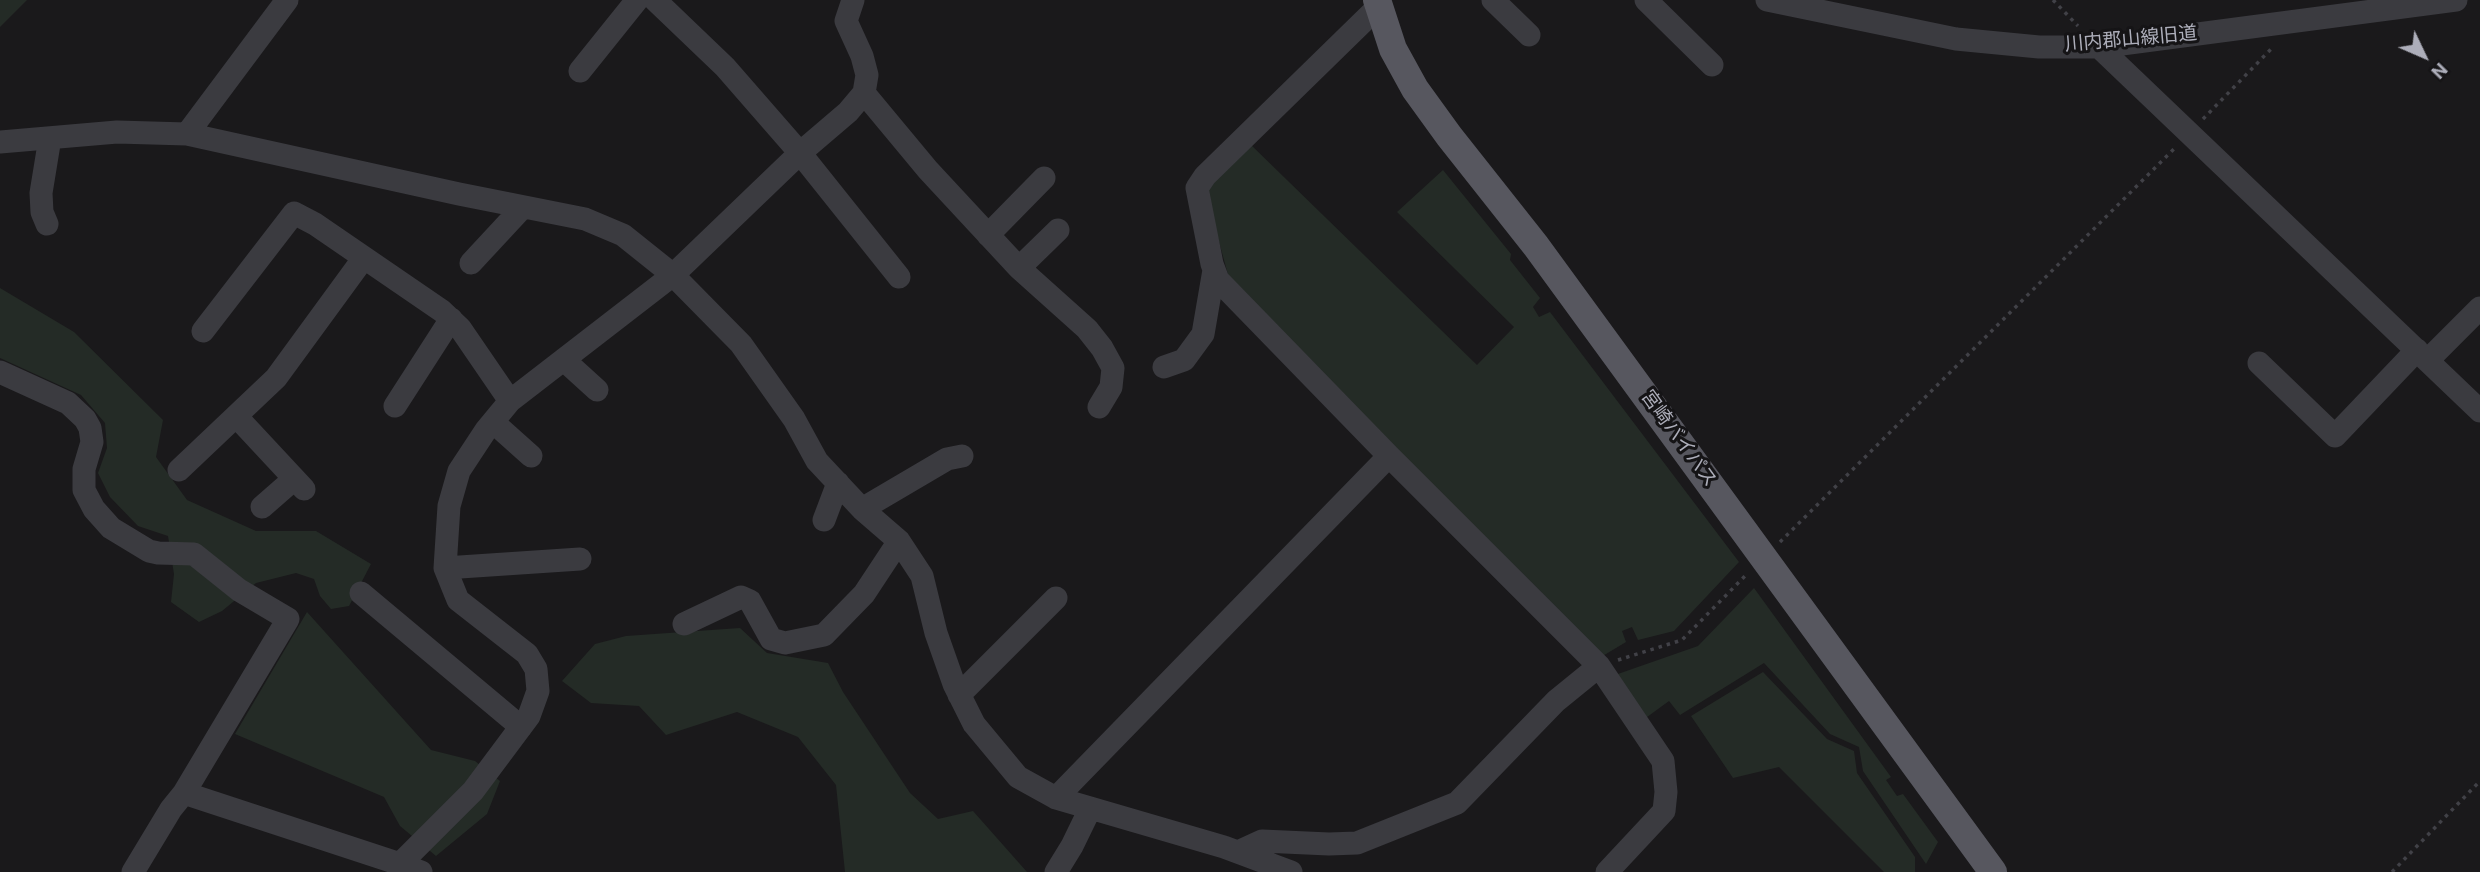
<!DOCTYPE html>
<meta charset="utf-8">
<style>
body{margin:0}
#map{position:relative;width:2480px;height:872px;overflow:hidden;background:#1a191b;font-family:Roboto,sans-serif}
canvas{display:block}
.north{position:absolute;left:2389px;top:21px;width:70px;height:70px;-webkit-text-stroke:5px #151416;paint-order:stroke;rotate:134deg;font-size:19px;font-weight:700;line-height:28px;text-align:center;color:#adaeba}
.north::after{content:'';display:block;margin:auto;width:24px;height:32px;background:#adaeba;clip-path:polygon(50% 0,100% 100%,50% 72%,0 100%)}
</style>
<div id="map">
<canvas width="2480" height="872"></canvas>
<div class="north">N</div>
</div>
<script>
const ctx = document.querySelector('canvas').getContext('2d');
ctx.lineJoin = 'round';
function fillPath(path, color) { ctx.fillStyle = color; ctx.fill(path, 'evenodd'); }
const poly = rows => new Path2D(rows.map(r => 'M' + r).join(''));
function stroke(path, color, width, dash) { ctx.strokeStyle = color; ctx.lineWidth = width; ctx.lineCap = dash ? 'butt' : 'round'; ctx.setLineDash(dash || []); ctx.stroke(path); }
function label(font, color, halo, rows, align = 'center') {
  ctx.font = font + ' Roboto,"Noto Sans JP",sans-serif'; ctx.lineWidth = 6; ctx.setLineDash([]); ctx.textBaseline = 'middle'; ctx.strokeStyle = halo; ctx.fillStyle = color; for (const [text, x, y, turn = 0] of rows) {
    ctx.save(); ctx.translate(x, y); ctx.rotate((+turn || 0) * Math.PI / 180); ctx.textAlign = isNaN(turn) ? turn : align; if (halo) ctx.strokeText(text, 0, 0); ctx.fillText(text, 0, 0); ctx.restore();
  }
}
const green = poly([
 [0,0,27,0,0,27],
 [1249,143,1477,365,1514,327,1397,212,1443,170,1511,254,1510,260,1540,298,1533,307,1539,317,1550,312,1739,562,1674,631,1638,640,1632,627,1622,631,1626,642,1601,657,1229,278,1205,191],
 [0,288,74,332,163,420,156,457,187,500,256,531,316,531,371,564,349,606,331,609,320,596,314,579,296,573,256,583,222,611,199,622,171,602,174,574,168,536,138,526,110,497,98,473,107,448,105,423,81,395,0,358],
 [1754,588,1891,777,1886,780,1897,796,1903,794,1938,842,1926,864,1863,771,1859,747,1830,734,1764,663,1680,715,1669,701,1643,720,1615,675,1698,646],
 [307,612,431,750,475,761,500,781,487,814,436,856,400,826,384,797,235,734],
 [740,628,767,653,828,663,843,692,910,793,938,819,973,811,1027,872,845,872,836,785,798,737,737,712,666,735,639,706,591,703,562,681,595,644,626,636],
 [1763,672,1827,739,1854,751,1857,773,1915,857,1915,872,1884,872,1779,767,1733,778,1691,716]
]);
const path = poly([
 [2053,0,2078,26],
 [2203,119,2274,46],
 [1780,542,2176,147],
 [1618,660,1682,640,1747,574],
 [2392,872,2480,781]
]);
const minor = poly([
 [655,0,725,67,800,153,899,277],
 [1493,0,1529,35],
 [1646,0,1712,65],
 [1767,0,1956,39,2039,47,2099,47,2456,0],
 [1378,7,1205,176,1197,188,1212,264,1218,280,1389,456,1599,666,1663,761,1666,792,1664,811,1607,872],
 [2099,47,2480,411],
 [580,71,637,0],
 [864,93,928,170,1019,268,1058,230],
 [187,134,287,0],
 [0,142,117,132,187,134,459,194,585,219,623,235,673,275,741,344,794,419,817,461,862,509,899,541,922,576,936,633,954,684,974,724,1018,777,1056,798,1224,847,1291,872],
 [47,224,42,212,41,193,50,138],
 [988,235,1044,178],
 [471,263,523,207],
 [1019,268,1087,329,1102,348,1113,368,1111,387,1099,407],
 [203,331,294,213,315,224,442,311,460,328,510,401],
 [564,360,597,390],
 [2428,360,2480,308],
 [2259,363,2335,436,2417,350],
 [1164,367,1184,360,1203,334,1214,270],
 [0,372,68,403,85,419,90,428,92,442,84,469,84,490,94,509,111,528,149,551,158,553,194,554,239,590,288,619,184,793,171,809,133,872],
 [395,406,451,319],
 [236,416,304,489],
 [493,422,531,456],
 [179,470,276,378,363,259],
 [262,507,294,479],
 [862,509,947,459,962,456],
 [824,520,838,483],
 [445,568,580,559],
 [361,593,521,727],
 [684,624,741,597,750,601,771,639,785,643,824,635,864,594,899,541],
 [959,695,1056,598],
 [184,793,400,864],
 [1056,798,1389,456],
 [1238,852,1262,841,1329,844,1357,843,1457,803,1556,701,1599,666],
 [421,872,400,864,473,791,529,716,538,691,536,669,527,654,458,600,445,568,449,506,459,471,486,430,510,401,673,275,800,153,848,112,864,93,867,75,862,56,846,21,853,0],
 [1056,872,1072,846,1090,809]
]);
const major = poly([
 [1377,0,1393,49,1415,89,1449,136,1536,246,1993,872]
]);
const streetNames = [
 ["川内郡山線旧道",2131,40,-5],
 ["宮崎バイパス",1678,439,54]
];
fillPath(green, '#242b26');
stroke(path, '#414147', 3.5, [3.5, 5]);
stroke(minor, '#3b3b40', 23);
stroke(major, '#57575f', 28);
label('19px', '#adaeba', '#151416', streetNames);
</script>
